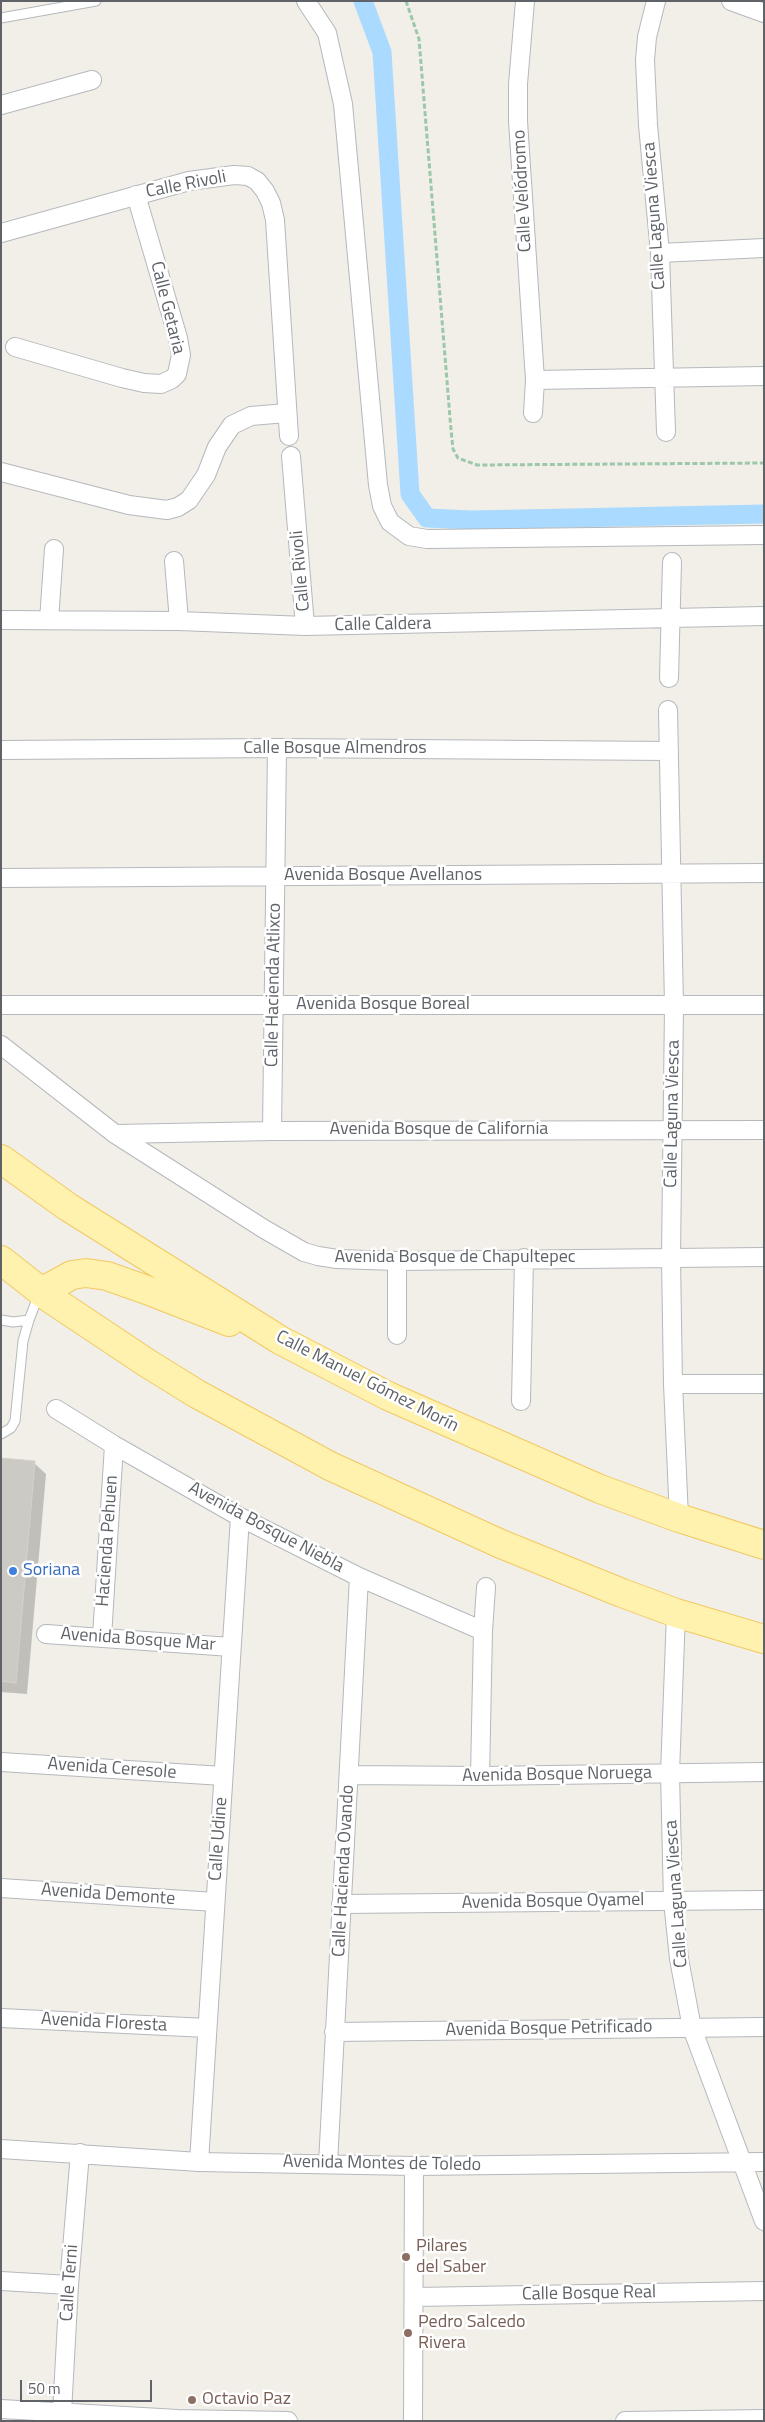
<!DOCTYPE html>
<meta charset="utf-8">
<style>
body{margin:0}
#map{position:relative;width:765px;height:2422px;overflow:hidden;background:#f1efe8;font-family:"Titillium Web",sans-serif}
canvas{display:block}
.frame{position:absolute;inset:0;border:2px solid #5f6368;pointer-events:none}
.scale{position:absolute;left:20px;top:2380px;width:132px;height:22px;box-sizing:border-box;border:2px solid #5f6368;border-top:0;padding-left:6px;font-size:15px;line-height:18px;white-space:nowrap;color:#5f6368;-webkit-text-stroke:4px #fff;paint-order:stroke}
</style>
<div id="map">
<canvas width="765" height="2422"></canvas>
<div class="frame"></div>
<div class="scale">50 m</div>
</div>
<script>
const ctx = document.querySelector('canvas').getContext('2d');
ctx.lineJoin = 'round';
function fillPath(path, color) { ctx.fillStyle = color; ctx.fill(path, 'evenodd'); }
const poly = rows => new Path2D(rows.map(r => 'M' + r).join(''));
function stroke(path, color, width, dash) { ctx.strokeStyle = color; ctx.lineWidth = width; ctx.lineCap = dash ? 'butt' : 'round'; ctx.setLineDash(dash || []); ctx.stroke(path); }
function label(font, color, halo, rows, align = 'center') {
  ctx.font = font + ' "Titillium Web",sans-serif'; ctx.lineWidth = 5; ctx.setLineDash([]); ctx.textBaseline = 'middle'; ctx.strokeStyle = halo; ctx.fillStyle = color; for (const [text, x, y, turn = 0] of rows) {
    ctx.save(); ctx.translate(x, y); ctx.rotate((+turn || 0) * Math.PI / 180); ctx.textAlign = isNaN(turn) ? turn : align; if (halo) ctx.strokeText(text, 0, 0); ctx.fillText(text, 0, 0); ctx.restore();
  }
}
const shadow = poly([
 [1,1460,34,1463,46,1474,27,1694,1,1692]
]);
const canal = poly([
 [363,1,382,52,410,494,427,518,472,520,764,514]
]);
const building = poly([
 [1,1458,35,1461,16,1683,1,1681,1,1458]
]);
const path = poly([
 [406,1,419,39,451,430,453,449,458,458,477,465,764,463]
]);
const service = poly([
 [1,18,96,1],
 [1,1320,13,1322,29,1320],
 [1,1434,11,1428,15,1421,23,1341,29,1320,39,1294]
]);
const minor = poly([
 [306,1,327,33,343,104,378,485,382,506,390,522,409,536,427,539,764,535],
 [525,1,518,84,518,121,535,380,533,413],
 [656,1,647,37,645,60,648,125,660,253,666,432],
 [731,1,764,13],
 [1,105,92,80],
 [1,233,189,181,234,175,248,176,257,181,265,191,271,203,275,220,289,436],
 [660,253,764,248],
 [15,347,122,378,144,383,161,384,172,379,177,374,181,355,178,338,136,195],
 [535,380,764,376],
 [291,456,305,626],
 [1,472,129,505,167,510,178,507,189,500,206,475,217,447,232,425,251,416,286,413],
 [174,561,179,621],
 [1,620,179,621,305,626,764,616],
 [49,620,54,549],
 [669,678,672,562],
 [668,710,674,1006,671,1258,673,1384,679,1518],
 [1,750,277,748,669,751],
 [1,878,764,873],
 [1,1005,764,1005],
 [1,1045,115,1134,264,1229,304,1252,318,1256,337,1259,397,1261,764,1257],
 [272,1131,277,748],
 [115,1134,272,1131,764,1130],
 [397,1261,397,1335],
 [673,1384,764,1384],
 [521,1401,524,1258],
 [56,1409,114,1445,240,1517,359,1577,483,1631],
 [676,1613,670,1773,673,1901,679,1959,692,2028,764,2221],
 [46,1634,231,1647],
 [102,1637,114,1445],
 [1,1762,223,1776],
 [350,1775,480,1776,764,1772],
 [480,1776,483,1631,486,1587],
 [1,1888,215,1902],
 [341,1904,764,1900],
 [1,2018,207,2028],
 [334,2032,764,2027],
 [1,2149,199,2162,414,2166,764,2162],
 [199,2162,240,1517],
 [328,2164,359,1577],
 [1,2281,69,2285],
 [415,2297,764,2291],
 [1,2409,178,2419,288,2421],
 [62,2413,69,2285,80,2153],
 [413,2421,414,2166],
 [625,2421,764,2419]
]);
const primary = poly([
 [1,1159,68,1207,280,1340,388,1396,600,1489,679,1518,764,1545],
 [1,1260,48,1297,147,1363,197,1394,330,1466,501,1544,622,1593,676,1613,764,1639],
 [41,1292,72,1275,86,1273,107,1276,144,1289,229,1322]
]);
const markers = [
 [13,1571,5,"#3f7fe0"],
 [406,2257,5,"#8d6e63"],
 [408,2333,5,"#8d6e63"],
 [192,2400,5,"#8d6e63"]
];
const streetNames = [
 ["Calle Rivoli",186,185,-11],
 ["Calle Velódromo",523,191,-93],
 ["Calle Laguna Viesca",655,216,-94],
 ["Calle Getaria",167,308,76],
 ["Calle Rivoli",301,571,-95],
 ["Calle Caldera",383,625,-1],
 ["Calle Bosque Almendros",335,749],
 ["Avenida Bosque Avellanos",383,876],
 ["Calle Hacienda Atlixco",274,985,-89],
 ["Avenida Bosque Boreal",383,1005],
 ["Calle Laguna Viesca",673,1114,-89],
 ["Avenida Bosque de California",439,1130],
 ["Avenida Bosque de Chapultepec",455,1258],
 ["Calle Manuel Gómez Morín",367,1382,27],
 ["Avenida Bosque Niebla",266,1528,28],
 ["Hacienda Pehuen",108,1541,-86],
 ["Avenida Bosque Mar",138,1640,4],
 ["Avenida Ceresole",112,1769,4],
 ["Avenida Bosque Noruega",557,1775,-1],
 ["Calle Udine",219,1839,-86],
 ["Calle Hacienda Ovando",344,1871,-87],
 ["Calle Laguna Viesca",677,1894,-94],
 ["Avenida Demonte",108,1895,4],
 ["Avenida Bosque Oyamel",553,1902,-1],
 ["Avenida Floresta",104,2023,3],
 ["Avenida Bosque Petrificado",549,2029,-1],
 ["Avenida Montes de Toledo",382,2164,1],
 ["Calle Terni",70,2283,-86],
 ["Calle Bosque Real",589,2294,-1]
];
const shopNames = [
 ["Soriana",23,1571]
];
const educationNames = [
 ["Pilares",416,2247],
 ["del Saber",416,2268],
 ["Pedro Salcedo",418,2323],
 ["Rivera",418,2344],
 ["Octavio Paz",202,2400]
];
fillPath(shadow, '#0003');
stroke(canal, '#aadaff', 19);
fillPath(building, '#cccac5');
stroke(building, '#d6d1c6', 1);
stroke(service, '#b5b8bc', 11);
stroke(minor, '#b5b8bc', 20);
stroke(primary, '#f2c960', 30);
stroke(path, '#9cc7a9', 3, [5, 2.5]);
stroke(service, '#fff', 9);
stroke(minor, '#fff', 18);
stroke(primary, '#fff2af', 28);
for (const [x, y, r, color] of markers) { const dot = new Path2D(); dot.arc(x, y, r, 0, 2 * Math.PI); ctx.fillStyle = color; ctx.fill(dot); stroke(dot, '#fff', 2); }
label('18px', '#5f6368', '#fff', streetNames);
label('18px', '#366cbe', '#fff', shopNames, 'left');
label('18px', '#785e54', '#fff', educationNames, 'left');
</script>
